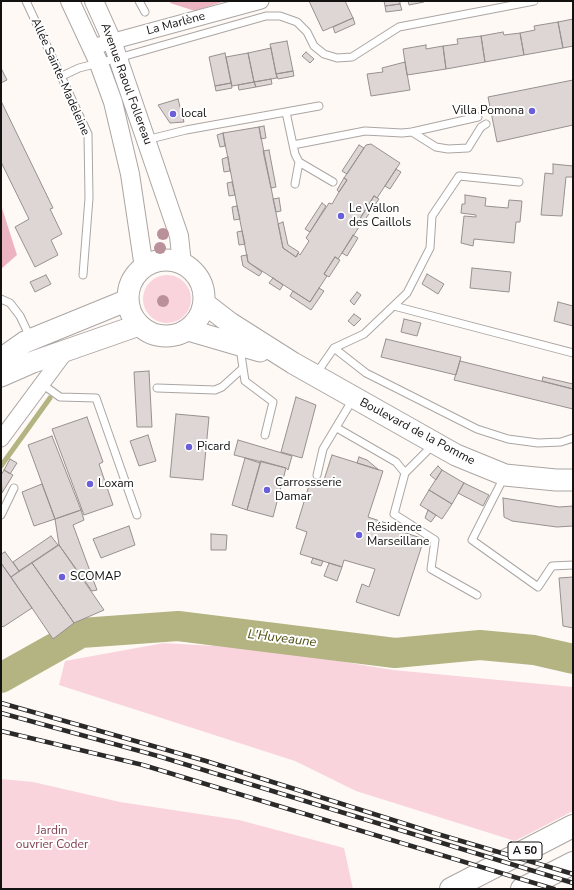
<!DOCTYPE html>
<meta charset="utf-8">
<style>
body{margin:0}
#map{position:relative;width:574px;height:890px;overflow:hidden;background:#fff9f6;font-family:"Nunito Sans",sans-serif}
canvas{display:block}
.frame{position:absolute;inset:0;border:2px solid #141211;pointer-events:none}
</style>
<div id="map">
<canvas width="574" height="890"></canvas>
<div class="frame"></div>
</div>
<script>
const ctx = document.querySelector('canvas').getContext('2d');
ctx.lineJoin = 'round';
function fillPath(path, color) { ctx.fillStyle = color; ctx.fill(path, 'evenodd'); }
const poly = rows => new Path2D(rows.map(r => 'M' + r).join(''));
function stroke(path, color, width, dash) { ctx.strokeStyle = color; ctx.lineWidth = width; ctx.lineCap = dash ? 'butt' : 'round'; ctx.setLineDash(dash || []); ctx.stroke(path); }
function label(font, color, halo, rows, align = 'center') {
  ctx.font = font + ' "Nunito Sans",sans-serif'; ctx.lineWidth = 4; ctx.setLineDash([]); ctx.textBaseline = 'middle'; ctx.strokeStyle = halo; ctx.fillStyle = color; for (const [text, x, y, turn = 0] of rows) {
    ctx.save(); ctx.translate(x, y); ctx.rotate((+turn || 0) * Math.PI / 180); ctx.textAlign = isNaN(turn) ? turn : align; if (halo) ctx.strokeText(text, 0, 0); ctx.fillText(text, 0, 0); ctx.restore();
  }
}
const green = poly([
 '143 299a24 24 0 1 1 48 0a24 24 0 1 1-48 0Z',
 [164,643,266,649,393,670,573,687,573,811,515,841,356,791,295,761,59,685,65,661],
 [1,779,33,782,120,802,239,820,344,848,353,889,1,889]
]);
const forest = poly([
 [171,1,225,1,195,11,170,3],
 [1,205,17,255,1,269]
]);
const stream = poly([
 [1,466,50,398]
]);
const river = poly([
 [1,678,81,633,178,626,395,653,480,645,534,650,573,659]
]);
const building = poly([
 [309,1,345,1,353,18,323,31,309,1],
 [384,1,400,1,400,4,385,6,384,1],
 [408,1,424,1,424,2,409,5,408,1],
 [400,4,402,10,386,12,385,6,400,4],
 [353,18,355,24,335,33,333,27,353,18],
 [573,19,573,46,563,48,558,22,573,19],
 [558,22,563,48,524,55,520,33,535,30,534,26,558,22],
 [503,32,504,35,520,33,524,55,485,62,481,36,503,32],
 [481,36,485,62,446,69,443,46,458,44,457,39,481,36],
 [287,41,293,71,276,74,270,44,287,41],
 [426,45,426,49,443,46,446,69,407,75,403,49,426,45],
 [271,48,277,78,254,82,248,53,271,48],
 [306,52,314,59,310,63,302,56,306,52],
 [225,53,231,83,215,86,209,57,225,53],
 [248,53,254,82,232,86,226,57,248,53],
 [405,62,410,90,371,96,367,74,383,72,382,68,405,62],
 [1,68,7,80,1,83,1,68],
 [293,71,294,76,278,79,276,74,293,71],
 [271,79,272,84,256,87,254,82,271,79],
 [573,80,573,125,497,142,488,97,573,80],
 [254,82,256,87,239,90,238,85,254,82],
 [231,83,232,88,216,91,215,86,231,83],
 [178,99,184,122,170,123,158,105,178,99],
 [1,101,53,208,50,209,62,234,51,240,58,255,35,267,15,227,29,219,1,162,1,101],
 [264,126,266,138,261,139,259,127,264,126],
 [259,127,283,248,296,257,298,253,300,255,309,241,306,238,329,203,332,204,339,192,347,180,344,178,366,145,371,144,400,163,377,198,374,196,358,222,361,224,338,259,335,257,324,274,327,276,310,302,248,262,223,133,259,127],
 [223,133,225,146,220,147,217,135,223,133],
 [359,145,364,148,347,174,342,171,359,145],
 [269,150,276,187,271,188,263,151,269,150],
 [228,157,230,171,224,172,222,159,228,157],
 [553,164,573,166,573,177,566,177,562,216,541,215,545,173,553,174,553,164],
 [396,169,401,172,390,189,385,186,396,169],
 [344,178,347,180,339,192,337,190,344,178],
 [232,182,235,195,229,196,227,183,232,182],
 [465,195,486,198,485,206,508,208,509,200,522,201,520,222,516,222,514,243,474,239,473,246,461,243,464,216,476,217,476,215,461,213,462,204,465,204,465,195],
 [374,196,379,199,362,224,358,222,374,196],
 [279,198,281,211,276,212,273,199,279,198],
 [322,203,326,206,310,232,305,229,322,203],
 [237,206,240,219,234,220,232,207,237,206],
 [283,222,288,245,299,252,296,257,283,248,278,224,283,222],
 [242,231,245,244,239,245,237,232,242,231],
 [353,235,358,238,347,256,342,253,353,235],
 [247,255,248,262,262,272,259,276,243,266,241,256,247,255],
 [335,257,340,260,329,277,324,274,335,257],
 [472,268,511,272,509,292,470,288,472,268],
 [427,274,444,284,438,294,422,284,427,274],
 [46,275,51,284,35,292,30,282,46,275],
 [273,278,283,285,280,290,269,283,273,278],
 [319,288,324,291,311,310,290,296,293,291,310,302,319,288],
 [357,292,361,295,354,305,350,301,357,292],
 [558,302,573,306,573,326,554,321,558,302],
 [354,314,361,319,354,326,348,321,354,314],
 [404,319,421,323,417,336,401,332,404,319],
 [386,339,461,357,456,375,381,357,386,339],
 [460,361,573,389,573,409,454,380,460,361],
 [149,371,152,427,137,427,134,372,149,371],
 [543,377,573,384,573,389,542,381,543,377],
 [296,397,316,405,302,458,281,452,296,397],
 [176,414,209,417,203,480,170,477,176,414],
 [87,417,103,462,99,464,113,505,84,515,52,429,87,417],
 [148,435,156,461,139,466,130,441,148,435],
 [52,436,81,510,55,519,28,445,52,436],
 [238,440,292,456,288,470,286,468,234,455,238,440],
 [332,455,383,471,368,517,401,528,400,531,424,539,399,616,356,602,362,584,369,587,375,569,344,560,342,567,300,554,307,532,296,528,311,479,323,483,332,455],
 [359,457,367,460,379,470,357,463,359,457],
 [245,458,260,463,247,510,232,505,245,458],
 [10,459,17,463,10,474,4,470,10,459],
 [261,461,286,468,273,517,247,510,261,461],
 [438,466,442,470,436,480,430,475,438,466],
 [4,470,13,475,2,493,1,475,4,470],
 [442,470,464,483,452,504,429,490,442,470],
 [464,483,489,495,483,506,458,493,464,483],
 [42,484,55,519,34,526,22,492,42,484],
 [429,490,452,504,442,519,420,505,429,490],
 [503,498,559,507,573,506,573,526,557,527,512,521,504,517,503,498],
 [81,510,84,520,73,525,97,590,92,591,59,545,55,519,81,510],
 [428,510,436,515,431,522,425,518,428,510],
 [129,526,135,545,101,558,93,539,129,526],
 [211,534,227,535,226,550,211,550,211,534],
 [51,536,58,545,19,571,13,562,51,536],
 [59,545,104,610,74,623,32,563,59,545],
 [5,552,19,571,11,577,1,563,1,554,5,552],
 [313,558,323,561,321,566,311,563,313,558],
 [1,563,32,608,3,627,1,625,1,563],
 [32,563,74,623,53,639,11,577,32,563],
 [329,563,342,567,337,581,324,576,329,563],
 [573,577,573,628,563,626,559,578,573,577]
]);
const service = poly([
 [26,1,88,134,89,198,83,275],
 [139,1,145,12],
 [62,76,79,68,118,58,266,16,280,16,297,22,307,32,314,46,324,54,337,58,352,57,399,27,534,1],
 [286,112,293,145,365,131,402,133,412,132,478,117],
 [412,132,436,147,448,149,468,148,481,127,486,124],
 [146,140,186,130,319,106],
 [293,145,295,154,299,162,333,182],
 [295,184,299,162],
 [1,299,10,303,20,316,30,337],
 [394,306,573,353],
 [334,348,366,373,477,429,508,439,538,443,561,442,573,438],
 [243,368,245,381,273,402,265,435],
 [316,374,334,348,364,334,407,293,430,248,432,216,459,176,519,182],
 [42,384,60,397,96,398,137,515],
 [157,388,215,390,222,387,243,368,240,348],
 [337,428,396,462,405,473,394,514,435,540,431,569,477,595],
 [405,473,433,445],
 [317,475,323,449,353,399],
 [504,477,472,540,538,587,552,566,573,565],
 [1,515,14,488]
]);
const minor = poly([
 [92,47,261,1],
 [1,439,67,350]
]);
const tertiary = poly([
 [70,1,98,61,113,102,130,174,144,268],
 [94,1,112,41,179,236,182,264]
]);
const secondary = poly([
 '128 298a38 38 0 1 1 76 0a38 38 0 1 1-76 0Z',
 [204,303,230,323,293,363,456,455,505,475,556,480,573,480],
 [188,330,260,351],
 [1,359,25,342,128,300],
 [1,376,33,362,139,325]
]);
const motorway = poly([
 [451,889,573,826],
 [522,889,573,863]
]);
const rail = poly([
 [1,703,206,761,434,833,573,874],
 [1,713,158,756,573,883],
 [1,731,143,765,199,782,554,889]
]);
const trees = [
 [163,234],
 [160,248],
 [163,301]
];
const markers = [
 [532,111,4,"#6a5fd9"],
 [173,114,4,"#6a5fd9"],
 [341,216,4,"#6a5fd9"],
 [189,447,4,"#6a5fd9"],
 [90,484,4,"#6a5fd9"],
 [267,490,4,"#6a5fd9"],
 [359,535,4,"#6a5fd9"],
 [62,577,4,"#6a5fd9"]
];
const shields = [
 [525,851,34]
];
const shieldNames = [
 ["A 50",525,851]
];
const streetNames = [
 ["La Marlène",176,24,-15],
 ["Allée Sainte-Madeleine",60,77,66],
 ["Avenue Raoul Follereau",126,84,70],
 ["Boulevard de la Pomme",417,432,28]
];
const poiNames = [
 ["Villa Pomona",524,111,"right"],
 ["local",181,114],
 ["Le Vallon",349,209],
 ["des Caillols",349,223],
 ["Picard",197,447],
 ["Carrossserie",275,483],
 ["Damar",275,497],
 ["Loxam",98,484],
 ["Résidence",367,528],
 ["Marseillane",367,542],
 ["SCOMAP",70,577]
];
const parkNames = [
 ["Jardin",52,831],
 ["ouvrier Coder",52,845]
];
const waterNames = [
 ["L'Huveaune",282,639,7]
];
fillPath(green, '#f9d4dc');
fillPath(forest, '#ecb3c1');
stroke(stream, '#b3b482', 5);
stroke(river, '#b3b482', 30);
fillPath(building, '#ddd6d5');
stroke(building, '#96908f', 1);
stroke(service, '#aba6a3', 9);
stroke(minor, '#aba6a3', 17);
stroke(tertiary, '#aba6a3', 20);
stroke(secondary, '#aba6a3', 23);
stroke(motorway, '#aba6a3', 24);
stroke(service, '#fff', 7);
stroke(minor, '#fff', 15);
stroke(tertiary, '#fff', 18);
stroke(secondary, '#fff', 21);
stroke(motorway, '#fff', 22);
stroke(rail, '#2c2a29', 4.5);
stroke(rail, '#fff', 3, [9]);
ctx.fillStyle = '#ba919b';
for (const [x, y] of trees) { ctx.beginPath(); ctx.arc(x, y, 6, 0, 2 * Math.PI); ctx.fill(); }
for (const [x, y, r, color] of markers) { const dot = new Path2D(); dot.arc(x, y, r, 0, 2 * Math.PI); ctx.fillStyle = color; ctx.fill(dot); stroke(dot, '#fff', 1.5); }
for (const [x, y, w] of shields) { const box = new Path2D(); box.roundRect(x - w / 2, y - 9, w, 18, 3); ctx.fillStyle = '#fff'; ctx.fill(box); stroke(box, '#141211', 1); }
label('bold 11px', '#141211', null, shieldNames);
label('12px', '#141211', '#fff', streetNames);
label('12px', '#141211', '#fff', poiNames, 'left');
label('12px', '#813c51', '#fff', parkNames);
label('italic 13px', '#4f4f14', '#fff', waterNames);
</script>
